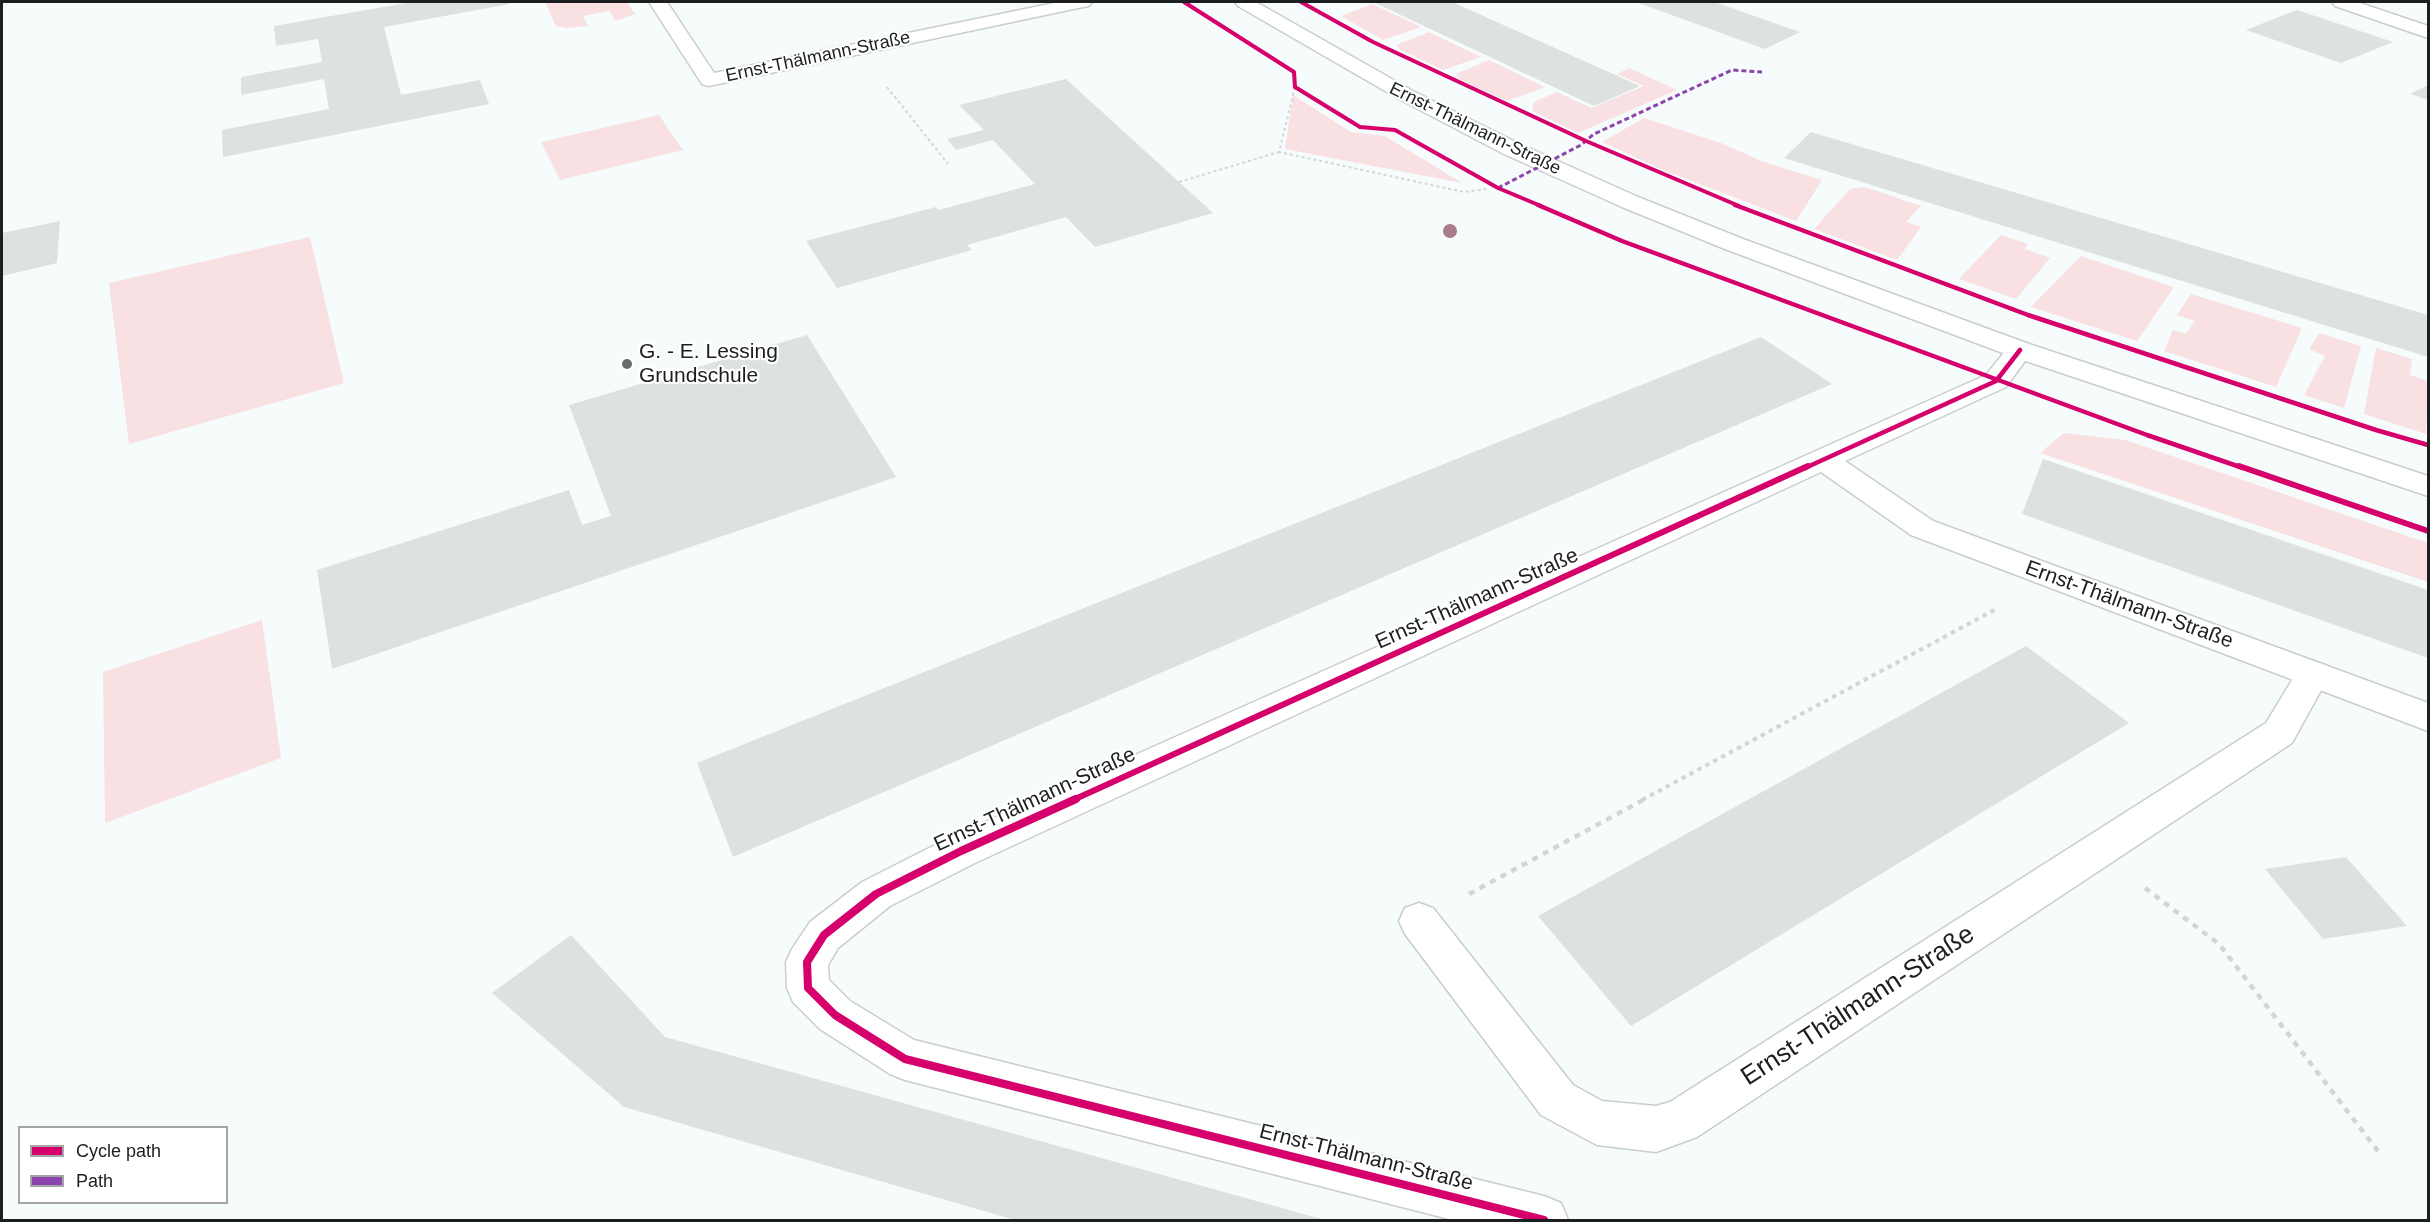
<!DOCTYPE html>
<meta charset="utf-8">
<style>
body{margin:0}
#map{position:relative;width:2430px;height:1222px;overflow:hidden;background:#f6fcfb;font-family:Arial,sans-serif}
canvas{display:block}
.frame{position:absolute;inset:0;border:3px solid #1c1f1f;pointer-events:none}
.legend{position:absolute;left:18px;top:1126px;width:210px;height:78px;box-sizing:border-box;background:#fff;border:2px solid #a4a5a5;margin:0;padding:8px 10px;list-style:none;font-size:18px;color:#1c1f1f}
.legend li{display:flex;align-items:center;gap:12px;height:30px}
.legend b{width:30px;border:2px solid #a4a5a5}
</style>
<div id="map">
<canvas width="2430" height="1222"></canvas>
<div class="frame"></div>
<ul class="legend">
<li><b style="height:8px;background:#d6006c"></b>Cycle path</li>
<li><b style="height:8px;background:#8e44ad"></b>Path</li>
</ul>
</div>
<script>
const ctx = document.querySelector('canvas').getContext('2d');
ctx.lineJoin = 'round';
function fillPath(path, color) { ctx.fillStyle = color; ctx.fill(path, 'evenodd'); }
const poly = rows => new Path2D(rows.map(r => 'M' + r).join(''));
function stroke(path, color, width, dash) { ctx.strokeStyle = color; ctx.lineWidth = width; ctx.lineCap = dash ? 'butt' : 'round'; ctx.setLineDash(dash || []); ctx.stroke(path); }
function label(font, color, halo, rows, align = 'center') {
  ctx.font = font + ' Arial,sans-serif'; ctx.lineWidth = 4.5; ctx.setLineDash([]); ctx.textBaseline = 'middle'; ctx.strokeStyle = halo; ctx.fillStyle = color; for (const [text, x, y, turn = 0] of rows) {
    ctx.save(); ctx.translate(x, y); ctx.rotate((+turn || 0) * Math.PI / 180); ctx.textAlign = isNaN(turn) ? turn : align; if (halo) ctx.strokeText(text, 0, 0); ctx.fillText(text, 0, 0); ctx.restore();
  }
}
const green = poly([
 [545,2,627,2,635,14,616,21,609,11,583,16,588,26,567,28,556,26],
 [1372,4,1421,27,1383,40,1341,16],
 [1429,32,1481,57,1443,70,1401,50,1396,45],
 [1489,60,1545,87,1507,101,1461,80,1456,74],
 [1629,68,1677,90,1578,133,1532,111,1534,102,1557,92,1591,108,1644,86,1617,74],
 [1293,95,1351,132,1385,136,1462,183,1285,149],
 [659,115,683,150,560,180,541,142],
 [1644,118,1721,143,1764,162,1822,180,1796,221,1663,170,1602,142],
 [1865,187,1921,206,1906,222,1921,227,1897,260,1814,229,1850,189],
 [2001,235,2028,244,2025,249,2050,258,2016,299,1959,279],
 [310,237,344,383,129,444,109,283],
 [2081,256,2174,287,2137,341,2031,307],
 [2191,294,2302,328,2276,387,2164,351,2173,330,2186,334,2195,321,2177,315],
 [2319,333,2361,346,2344,408,2304,395,2325,356,2309,349],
 [2376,348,2412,359,2410,375,2428,381,2426,434,2364,414],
 [2064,433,2125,440,2428,543,2428,582,2040,453],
 [262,620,281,758,105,823,103,672]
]);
const building = poly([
 [412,2,509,2,510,4,384,27,401,95,480,80,489,104,223,157,222,130,329,109,324,79,241,95,241,77,322,62,318,39,276,46,274,26],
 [1373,2,1452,2,1640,86,1594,106],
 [1636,2,1714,2,1800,32,1765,49],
 [2297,10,2393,42,2341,63,2246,30],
 [1066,79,1213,213,1095,247,1066,217,967,245,972,250,837,288,806,241,936,207,939,210,1035,184,993,140,956,150,947,139,984,130,959,105],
 [2428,85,2428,100,2410,94],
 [1811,132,2428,315,2428,357,1784,158],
 [60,221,57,263,2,276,2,233],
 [807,335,896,477,332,669,317,570,569,490,582,525,611,516,569,405],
 [1761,337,1832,384,733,857,697,763],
 [2043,459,2428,590,2428,658,2022,514],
 [2026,646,2129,723,1631,1026,1538,916],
 [2346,857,2407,926,2323,939,2265,869],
 [571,935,665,1037,1325,1220,1015,1220,624,1107,492,993]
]);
const pathFar2 = poly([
 [887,87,948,164],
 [1295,87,1279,152,1464,192,1486,189],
 [1179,182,1279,152]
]);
const pathFar1 = poly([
 [1642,800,1998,608]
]);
const path = poly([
 [2145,888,2219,944,2381,1155],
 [1469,894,1645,799]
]);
const service = poly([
 [2313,661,2325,665,2330,674,2292,743,1697,1137,1656,1152,1597,1145,1541,1115,1405,934,1399,921,1405,908,1419,903,1433,908,1573,1085,1602,1101,1656,1106,1670,1102,2266,723,2301,665,2313,661]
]);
const minor = poly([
 [649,2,667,2,714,73,1059,2,1092,2,1089,6,1083,7,709,86,702,84,649,2],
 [2332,2,2357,2,2428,26,2428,38,2335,6,2332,2],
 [2020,342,2029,344,2033,350,2006,387,1845,461,1933,521,2428,703,2428,731,1911,535,1821,472,975,863,890,906,838,948,828,965,829,980,850,1001,914,1040,1544,1196,1561,1203,1568,1220,1453,1220,905,1080,890,1074,820,1029,793,1002,787,988,786,962,792,949,810,922,862,882,947,839,1986,375,2011,344,2020,342]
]);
const secondary = poly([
 [1235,2,1256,2,1413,91,1520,144,1638,197,1743,239,2029,344,2428,476,2428,496,2011,356,1725,249,1622,207,1504,154,1399,99,1238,6,1235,2]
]);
const quiet = poly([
 [1498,188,1581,145,1594,134,1732,70,1762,72]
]);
const cyclewayFar3 = poly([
 [1184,2,1294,72,1295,87,1360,127,1395,130,1498,188,1541,206],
 [1301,2,1373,42,1586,141,1739,206]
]);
const cyclewayFar2 = poly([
 [1538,205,1622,241,2147,435,2243,468],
 [1735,205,2028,315,2376,430,2428,445],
 [1805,468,1996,381,2020,350]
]);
const cyclewayFar1 = poly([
 [2239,466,2428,531],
 [1073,800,1808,466]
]);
const cycleway = poly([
 [1076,799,961,851,876,894,824,935,807,962,808,988,835,1015,905,1059,1544,1220]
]);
const trees = [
 [1450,231]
];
const markers = [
 [627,364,6,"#686c6c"]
];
const farStreetnames = [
 ["Ernst-Thälmann-Straße",818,57,-12],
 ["Ernst-Thälmann-Straße",1475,129,26]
];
const poiNames = [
 ["G. - E. Lessing",639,352],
 ["Grundschule",639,376]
];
const streetNames = [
 ["Ernst-Thälmann-Straße",1477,599,-24],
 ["Ernst-Thälmann-Straße",2129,605,20],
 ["Ernst-Thälmann-Straße",1035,800,-25],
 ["Ernst-Thälmann-Straße",1366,1158,14]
];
const nearStreetnames = [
 ["Ernst-Thälmann-Straße",1858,1006,-33]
];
fillPath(green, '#f8e0e3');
fillPath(building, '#dde1e0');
stroke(service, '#c9cecd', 3);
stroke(minor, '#c9cecd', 3);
stroke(secondary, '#c9cecd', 3);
stroke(pathFar2, '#d4d5d5', 2, [3, 3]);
stroke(pathFar1, '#d4d5d5', 4, [4.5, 4.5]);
stroke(path, '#d4d5d5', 4.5, [6, 6]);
fillPath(service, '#fefffe');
fillPath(minor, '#fefffe');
fillPath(secondary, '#fefffe');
stroke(quiet, '#8e44ad', 3, [5, 3]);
stroke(cyclewayFar3, '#d6006c', 4);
stroke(cyclewayFar2, '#d6006c', 4.5);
stroke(cyclewayFar1, '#d6006c', 6);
stroke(cycleway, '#d6006c', 8);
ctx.fillStyle = '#a87c89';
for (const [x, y] of trees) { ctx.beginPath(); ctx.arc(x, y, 7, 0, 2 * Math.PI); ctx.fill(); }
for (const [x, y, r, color] of markers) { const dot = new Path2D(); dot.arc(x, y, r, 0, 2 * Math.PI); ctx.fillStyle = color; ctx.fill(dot); stroke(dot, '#fff', 2); }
label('18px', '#1c1f1f', '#fff', farStreetnames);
label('21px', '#1c1f1f', '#fff', poiNames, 'left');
label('21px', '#1c1f1f', '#fff', streetNames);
label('26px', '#1c1f1f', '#fff', nearStreetnames);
</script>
